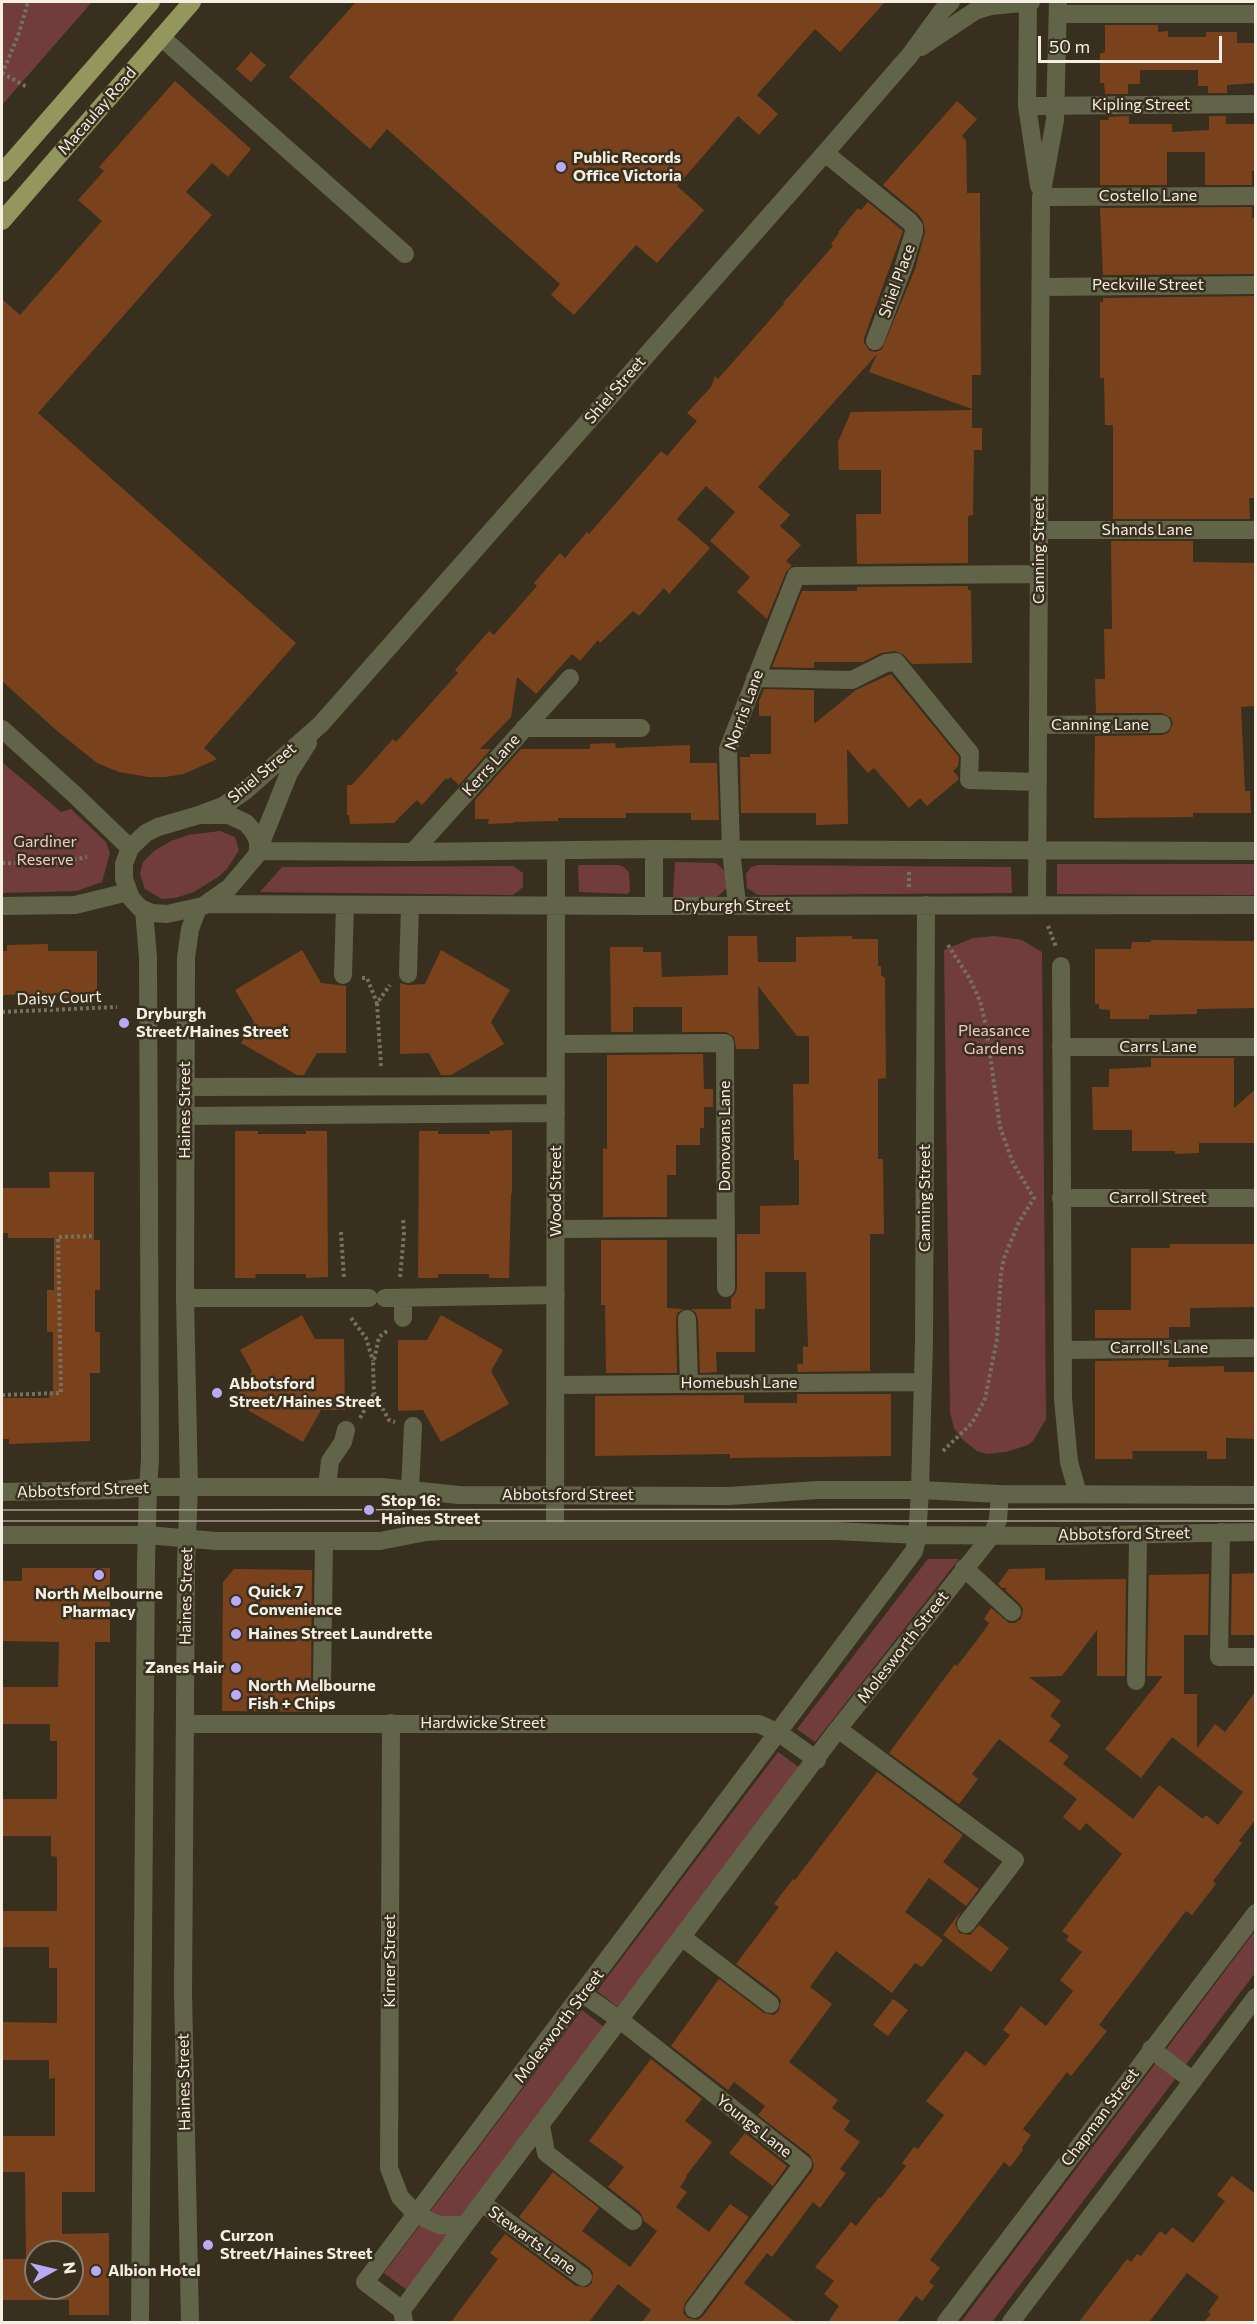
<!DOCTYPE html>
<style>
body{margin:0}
#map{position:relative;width:1257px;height:2324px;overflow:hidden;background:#392f1e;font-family:Commissioner,sans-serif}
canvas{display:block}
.frame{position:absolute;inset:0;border:3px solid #f4eee3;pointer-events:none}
.north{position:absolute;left:24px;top:2240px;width:60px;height:60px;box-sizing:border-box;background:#392f1e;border:2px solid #847b6d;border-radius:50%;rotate:82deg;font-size:16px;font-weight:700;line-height:24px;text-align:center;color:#f4eee3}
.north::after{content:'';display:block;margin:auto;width:21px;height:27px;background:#b9aaf7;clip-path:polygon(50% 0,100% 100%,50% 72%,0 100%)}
.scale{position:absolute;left:1038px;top:36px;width:184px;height:27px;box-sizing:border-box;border:3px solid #f4eee3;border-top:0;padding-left:8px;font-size:18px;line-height:21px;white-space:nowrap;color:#f4eee3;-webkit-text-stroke:4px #392f1e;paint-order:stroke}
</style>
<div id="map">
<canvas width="1257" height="2324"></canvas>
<div class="frame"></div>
<div class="north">N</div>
<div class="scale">50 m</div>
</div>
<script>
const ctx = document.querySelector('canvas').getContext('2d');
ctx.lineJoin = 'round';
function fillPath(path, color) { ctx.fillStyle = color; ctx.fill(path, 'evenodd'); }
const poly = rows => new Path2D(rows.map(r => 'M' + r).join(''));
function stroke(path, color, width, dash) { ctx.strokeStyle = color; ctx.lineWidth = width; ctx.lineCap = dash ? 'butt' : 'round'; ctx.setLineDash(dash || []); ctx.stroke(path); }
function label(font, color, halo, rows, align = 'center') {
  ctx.font = font + ' Commissioner,sans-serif'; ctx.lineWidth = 5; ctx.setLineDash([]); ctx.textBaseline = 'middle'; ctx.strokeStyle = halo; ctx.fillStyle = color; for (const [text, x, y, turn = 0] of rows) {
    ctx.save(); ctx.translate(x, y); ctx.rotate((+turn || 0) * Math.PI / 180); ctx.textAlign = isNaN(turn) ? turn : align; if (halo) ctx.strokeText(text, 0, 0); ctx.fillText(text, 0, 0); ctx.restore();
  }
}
const green = poly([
 [2,2,92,2,2,105],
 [2,762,61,812,71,809,106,842,110,853,102,882,77,891,2,893],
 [220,831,235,837,239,850,227,869,218,877,194,892,175,898,162,899,145,889,140,874,143,862,154,851,171,841,188,835],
 [675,862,716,863,728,874,728,887,716,898,673,897],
 [1057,864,1255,864,1255,895,1057,894],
 [578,865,619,865,624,867,629,873,630,892,627,894,579,892],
 [758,865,1011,867,1012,893,758,895,747,888,746,874,751,867],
 [513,866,523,873,523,887,513,895,260,892,282,867],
 [995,936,1022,940,1042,952,1046,1419,1033,1441,1028,1445,1006,1452,987,1454,977,1451,962,1439,954,1428,950,1412,944,950,973,938],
 [928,1559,959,1559,815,1742,797,1729],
 [778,1752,800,1768,618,2007,597,1991],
 [1255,1931,1255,1973,992,2322,961,2322],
 [582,2010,604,2027,407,2290,384,2273]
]);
const building = poly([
 [356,2,885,2,840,52,815,29,757,95,778,114,759,135,738,116,677,186,704,210,657,263,636,245,574,315,551,295,560,284,387,129,370,149,289,77],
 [1105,25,1158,25,1158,32,1168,31,1168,37,1206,37,1206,32,1237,32,1237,43,1256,43,1256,83,1227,85,1227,93,1208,93,1208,86,1198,86,1198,70,1140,70,1140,84,1128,84,1128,94,1105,94,1104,83,1100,83,1100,54,1105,52],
 [251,52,266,65,251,82,236,69],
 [175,81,251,149,228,177,212,163,186,192,212,215,38,413,296,643,204,748,217,759,184,774,165,777,148,777,119,772,97,763,56,730,2,681,2,299,20,315,102,221,78,200,104,171,99,167],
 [957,101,977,119,962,136,966,140,967,193,980,193,981,375,972,375,972,409,869,372,877,354,758,487,790,515,780,526,801,545,786,561,792,566,786,572,767,619,737,592,750,577,710,541,735,512,706,486,677,519,710,548,669,594,664,588,639,616,633,611,600,643,598,640,580,661,572,654,536,694,517,677,511,717,480,749,491,749,459,785,450,777,448,780,446,778,422,805,417,800,394,823,350,824,349,815,347,815,347,785,352,785,393,739,396,742,458,673,455,670,489,631,494,635,537,586,534,583,560,553,565,558,587,532,589,534,661,451,667,456,697,421,687,413,711,387,715,376,718,379,784,304,783,303,833,246,831,244,839,233,838,232,858,208,861,210,868,202,903,231,864,338,864,343,870,351,877,352,882,349,915,269,925,232,923,221,919,215,883,185],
 [1129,116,1129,124,1172,124,1172,132,1209,130,1209,116,1226,116,1226,124,1256,124,1256,171,1252,171,1252,185,1205,185,1205,152,1167,152,1167,185,1100,185,1100,120,1109,120,1108,117],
 [1252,207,1252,218,1256,218,1256,274,1103,275,1100,208],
 [1256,296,1256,362,1254,362,1256,498,1249,498,1250,519,1113,519,1113,425,1105,425,1104,378,1100,378,1100,302,1103,302,1103,298],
 [972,410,972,428,982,428,982,450,974,450,973,515,968,516,968,563,857,564,856,514,881,514,881,470,839,470,838,442,851,412],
 [1111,541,1193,541,1193,562,1256,563,1255,706,1241,707,1245,791,1250,791,1251,813,1193,813,1193,817,1094,818,1095,736,1162,735,1168,733,1173,724,1171,718,1162,713,1096,713,1095,679,1105,679,1104,629,1112,629],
 [968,586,968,590,971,590,972,663,912,664,904,655,895,651,881,653,863,662,814,662,814,668,772,667,802,591,857,591,857,587],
 [891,674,959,757,958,766,953,771,958,776,958,780,927,806,920,798,909,808,874,768,868,773,847,749,848,824,816,825,816,813,741,813,740,757,750,757,750,754,771,754,771,716,759,716,759,701,764,689,814,690,814,724,856,690],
 [615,743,616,748,690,745,690,763,717,763,719,820,691,820,691,813,626,813,626,818,558,818,558,821,514,822,514,823,488,824,489,819,475,819,475,800,521,749,590,749,590,744],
 [728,936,757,936,758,962,796,962,796,937,852,936,852,939,878,939,878,966,881,966,881,975,885,978,886,1078,878,1079,878,1159,883,1159,884,1234,870,1234,870,1371,798,1372,797,1364,803,1364,803,1346,808,1347,806,1272,765,1272,765,1309,755,1309,755,1352,716,1352,717,1372,700,1373,698,1319,696,1313,691,1309,731,1309,731,1298,735,1294,737,1288,737,1234,760,1234,760,1206,799,1205,799,1160,794,1160,793,1084,809,1084,809,1036,797,1036,758,986,759,1049,736,1049,734,1037,726,1032,682,1032,682,1007,633,1007,633,1032,611,1032,610,947,643,947,643,952,661,952,662,977,728,975],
 [1151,940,1256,941,1256,1008,1197,1009,1197,1014,1149,1015,1149,1019,1110,1019,1110,1010,1099,1009,1099,1004,1095,1004,1095,949,1131,949,1132,942,1151,942],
 [48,944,48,951,97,951,97,998,48,998,48,994,2,995,2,951,7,951,7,945],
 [302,950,321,983,346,986,346,1053,317,1053,304,1075,297,1075,241,1043,254,1022,235,990],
 [441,950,510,990,491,1022,504,1044,451,1075,441,1075,429,1053,400,1054,400,983,408,985,425,984],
 [703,1054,704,1089,713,1089,713,1107,704,1107,704,1128,700,1128,700,1145,676,1145,676,1175,667,1175,667,1217,603,1217,603,1148,607,1149,607,1055],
 [1151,1058,1234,1058,1234,1108,1256,1089,1256,1143,1199,1143,1199,1153,1175,1154,1175,1151,1132,1151,1132,1130,1093,1130,1092,1087,1109,1087,1109,1069,1151,1067],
 [512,1130,512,1193,511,1193,509,1278,489,1278,489,1274,438,1274,438,1278,418,1278,419,1131,438,1131,438,1134,490,1134,490,1131],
 [235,1131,258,1131,258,1134,306,1134,306,1131,327,1131,328,1277,306,1278,306,1274,255,1274,256,1278,235,1278],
 [49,1172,94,1172,94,1240,100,1240,100,1290,95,1290,95,1332,100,1332,100,1373,90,1373,90,1441,9,1444,9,1439,2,1439,2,1398,49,1398,49,1393,53,1393,53,1332,47,1332,47,1290,54,1290,54,1238,8,1238,8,1233,2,1233,2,1188,50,1188],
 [601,1240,667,1240,667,1308,684,1309,677,1313,676,1319,677,1373,606,1373,605,1305,601,1305],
 [1170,1244,1256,1244,1256,1307,1190,1308,1190,1327,1169,1327,1169,1338,1095,1338,1095,1310,1131,1310,1131,1248,1170,1248],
 [302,1315,315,1339,344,1339,345,1410,321,1410,303,1442,234,1402,252,1371,240,1350],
 [441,1315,503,1350,491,1371,509,1404,441,1442,423,1410,398,1411,398,1340,427,1340],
 [1169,1360,1168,1367,1224,1366,1224,1372,1256,1372,1256,1439,1226,1438,1226,1459,1207,1459,1207,1451,1132,1451,1133,1459,1095,1459,1095,1361],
 [797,1394,891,1394,891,1456,730,1458,730,1454,595,1456,595,1396,744,1395,744,1403,797,1403],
 [22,1568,110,1568,110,1642,95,1642,95,2192,62,2192,62,2234,109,2233,109,2315,69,2315,69,2300,2,2300,2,2259,26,2259,25,2172,2,2172,2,2136,55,2136,55,2078,49,2079,49,2060,2,2060,2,2022,57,2023,57,1968,49,1968,49,1947,2,1947,2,1911,57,1911,57,1857,51,1856,51,1836,2,1836,2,1799,57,1799,57,1741,50,1741,50,1724,2,1724,2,1687,58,1687,59,1642,2,1641,2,1581,22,1581],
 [36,2252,72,2252,72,2288,36,2288],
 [1045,1568,1045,1580,1126,1579,1125,1676,1097,1676,1097,1630,1062,1676,1029,1677,1061,1701,1050,1716,1061,1725,1049,1741,1069,1756,1063,1764,1133,1819,1159,1785,1203,1819,1206,1815,1218,1825,1243,1792,1172,1737,1141,1778,1105,1749,1163,1676,1147,1676,1149,1575,1209,1574,1208,1635,1184,1635,1184,1694,1197,1694,1197,1748,1215,1724,1225,1732,1256,1691,1256,1819,1239,1841,1242,1843,1213,1881,1216,1884,1192,1915,1186,1911,1099,2025,1107,2031,1071,2076,1067,2072,1023,2129,1031,2135,1022,2148,1023,2150,1010,2167,1004,2162,930,2260,940,2268,929,2282,934,2286,922,2301,916,2296,897,2322,828,2322,839,2306,824,2294,834,2281,815,2267,851,2222,856,2226,879,2197,881,2198,906,2166,902,2163,914,2147,918,2149,944,2115,926,2101,966,2051,985,2066,1010,2035,1003,2030,1021,2006,1046,2026,1073,1991,1060,1980,1082,1952,1066,1940,1069,1936,1062,1931,1122,1854,1086,1823,1080,1831,1063,1817,1077,1799,999,1739,972,1774,978,1779,959,1804,889,1753,955,1664,957,1666,981,1635,989,1623,984,1619,991,1608,1009,1623,1015,1623,1021,1619,1023,1609,1020,1604,1005,1590,1007,1588,1002,1588,998,1584,1009,1569],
 [234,1569,312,1570,311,1683,313,1689,319,1693,319,1712,222,1711,223,1582],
 [1256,1573,1256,1635,1231,1635,1232,1574],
 [877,1772,963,1835,943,1862,979,1889,966,1906,929,1878,905,1912,943,1940,922,1967,915,1963,892,1993,836,1951,810,1987,832,2004,789,2062,838,2100,832,2108,850,2121,844,2130,860,2142,840,2169,846,2173,820,2208,813,2202,772,2257,767,2253,744,2283,795,2322,642,2322,651,2310,618,2284,589,2322,451,2322,498,2259,490,2253,505,2234,576,2286,587,2287,592,2283,593,2273,590,2268,519,2217,553,2172,599,2208,582,2231,630,2267,657,2231,644,2221,640,2212,608,2187,624,2167,589,2141,651,2059,702,2099,685,2121,712,2142,686,2176,687,2177,680,2187,687,2192,676,2207,709,2232,730,2204,749,2217,685,2303,683,2313,688,2318,698,2320,703,2316,812,2171,814,2165,810,2155,758,2115,765,2106,734,2082,728,2090,671,2046,719,1979,764,2013,774,2015,779,2010,781,2000,777,1995,736,1964,779,1907,774,1904,793,1879,795,1880],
 [961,1911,955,1923,959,1933,970,1935,979,1925,1009,1948,991,1972,943,1935],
 [893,1999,908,2010,888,2036,873,2025],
 [745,2133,787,2166,773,2186,729,2153],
 [1232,2176,1256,2194,1256,2322,1204,2322,1211,2314,1208,2312,1219,2297,1187,2273,1149,2322,1079,2322,1127,2259,1131,2262,1137,2254,1141,2256,1160,2231,1166,2235,1172,2227,1193,2243,1225,2201,1217,2195]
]);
const path = poly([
 [2,73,27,87],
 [2,74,19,33,28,2],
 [2,863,52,864,87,857],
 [909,887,909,870],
 [1048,926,1056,947],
 [362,978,367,978,377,1003],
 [2,1012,117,1007],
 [381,1066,377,1003,390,985],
 [341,1232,344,1279],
 [400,1277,404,1234,403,1218],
 [351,1318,366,1338,373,1361],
 [387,1331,379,1337,373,1365,374,1393,389,1420,395,1422],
 [2,1395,61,1393,58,1237,93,1236],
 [360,1418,374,1393],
 [943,1451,972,1423,985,1399,997,1339,1001,1272,1004,1258,1019,1222,1034,1198,1013,1163,1000,1127,986,1026,980,1001,970,979,948,945]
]);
const minor = poly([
 [1028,2,1027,106,1039,186],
 [1058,14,1256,14],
 [161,37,405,254],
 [921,47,975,11,991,6,1031,2],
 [1027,106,1256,104],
 [825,153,910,222,914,227,914,232,904,265,875,341],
 [1041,197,1256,196],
 [1041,287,1256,285],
 [1039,530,1256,530],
 [755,678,852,680,886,663,896,662,970,753,969,780,1038,782],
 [1038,725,1162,724],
 [524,728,641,728],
 [2,729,75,795,130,848],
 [199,815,223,806,245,791,321,724,825,153,910,55,942,11,951,2],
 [199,815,229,815,246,823,253,831,258,841,258,851,256,856,229,888,203,906,167,914,152,913,140,908,131,898,124,879,124,864,130,848,146,833,158,827,199,815],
 [259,848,289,773,308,743],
 [258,851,413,852,654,849,1256,851],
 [413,852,570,678],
 [208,904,654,906,1256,905],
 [1037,904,1041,197,1055,120,1058,2],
 [737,905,731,850,728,749,796,576,1039,574],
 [2,906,75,905,128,892],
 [654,906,654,849],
 [1061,966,1063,1399,1069,1462,1078,1494],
 [408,974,410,905],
 [343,975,345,905],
 [557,1044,725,1043,726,1288],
 [1061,1047,1256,1047],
 [185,1087,556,1086],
 [186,1116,556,1113],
 [1061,1198,1256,1198],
 [556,1229,726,1228],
 [185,1298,369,1298],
 [385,1298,556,1295],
 [403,1298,403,1318],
 [687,1319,689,1383],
 [1063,1350,1256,1348],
 [556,1385,923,1382],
 [327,1487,330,1461,343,1442,346,1430],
 [410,1490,413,1426],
 [2,1492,117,1490,148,1487,382,1487,459,1495,729,1496,818,1490,920,1490,1000,1494,1256,1495],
 [555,1531,556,851],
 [1221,1532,1219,1657,1256,1657],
 [2,1535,147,1535,216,1541,380,1541,426,1532,441,1531,835,1531,918,1535,1060,1536,1256,1532],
 [964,1568,1012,1612],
 [1136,1681,1138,1535],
 [322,1683,324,1541],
 [391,1723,389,2168,400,2197,416,2214,439,2225,465,2225],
 [185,1724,759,1724,779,1733,817,1760],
 [838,1729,1015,1860,966,1924],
 [683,1938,770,2004],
 [583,1994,620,2020,803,2164,694,2309],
 [1151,2049,1193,2081],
 [541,2125,546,2153,633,2221],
 [482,2203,583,2277],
 [402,2310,365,2282,914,1551,917,1539,920,1490,924,1341,926,905],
 [140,2322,146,1563,148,1487,150,1460,148,957,144,911],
 [190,2322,183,1993,186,1564,189,1487,185,1298,186,958,190,929,198,908],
 [404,2322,402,2310,465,2225,838,1729,992,1535,998,1520,1000,1494],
 [946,2322,1256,1913],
 [1011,2322,1256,1997]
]);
const major = poly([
 [2,173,151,2],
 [2,221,192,2]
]);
const tram = poly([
 [2,1510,1256,1509],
 [2,1521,1256,1521]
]);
const markers = [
 [561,167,6,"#b9aaf7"],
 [124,1023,6,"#b9aaf7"],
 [217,1393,6,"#b9aaf7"],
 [369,1510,6,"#b9aaf7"],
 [99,1575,6,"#b9aaf7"],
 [236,1601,6,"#b9aaf7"],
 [236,1634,6,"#b9aaf7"],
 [236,1668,6,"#b9aaf7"],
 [236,1695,6,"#b9aaf7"],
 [208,2245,6,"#b9aaf7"],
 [96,2271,6,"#b9aaf7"]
];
const streetNames = [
 ["Kipling Street",1141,105],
 ["Macaulay Road",97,111,-49],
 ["Costello Lane",1148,196],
 ["Shiel Place",897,281,-70],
 ["Peckville Street",1148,285],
 ["Shiel Street",615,390,-49],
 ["Shands Lane",1147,530],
 ["Canning Street",1039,550,-90],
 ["Norris Lane",744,710,-70],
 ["Canning Lane",1100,725],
 ["Kerrs Lane",491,765,-48],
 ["Shiel Street",262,773,-40],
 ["Dryburgh Street",732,906],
 ["Daisy Court",59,998,-2],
 ["Carrs Lane",1158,1047],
 ["Haines Street",185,1110,-90],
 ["Donovans Lane",725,1136,-90],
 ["Wood Street",556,1191,-90],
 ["Canning Street",925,1198,-90],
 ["Carroll Street",1158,1198],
 ["Carroll's Lane",1159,1348],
 ["Homebush Lane",739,1383],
 ["Abbotsford Street",83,1490,-2],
 ["Abbotsford Street",568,1495],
 ["Abbotsford Street",1124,1534,-1],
 ["Haines Street",186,1596,-89],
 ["Molesworth Street",903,1647,-52],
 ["Hardwicke Street",483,1723],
 ["Kirner Street",390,1961,-90],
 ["Molesworth Street",559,2026,-53],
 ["Haines Street",184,2082,-91],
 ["Chapman Street",1100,2117,-53],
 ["Youngs Lane",754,2126,38],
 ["Stewarts Lane",532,2240,36]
];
const poiNames = [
 ["Public Records",573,158],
 ["Office Victoria",573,176],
 ["Dryburgh",136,1014],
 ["Street/Haines Street",136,1032],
 ["Abbotsford",229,1384],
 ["Street/Haines Street",229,1402],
 ["Stop 16:",381,1501],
 ["Haines Street",381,1519],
 ["Quick 7",248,1592],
 ["Convenience",248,1610],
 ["North Melbourne",99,1594,"center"],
 ["Pharmacy",99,1612,"center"],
 ["Haines Street Laundrette",248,1634],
 ["Zanes Hair",224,1668,"right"],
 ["North Melbourne",248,1686],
 ["Fish + Chips",248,1704],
 ["Curzon",220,2236],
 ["Street/Haines Street",220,2254],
 ["Albion Hotel",108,2271]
];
const parkNames = [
 ["Gardiner",45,842],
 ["Reserve",45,860],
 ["Pleasance",994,1031],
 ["Gardens",994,1049]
];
fillPath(green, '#713d3c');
fillPath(building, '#79421d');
stroke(path, '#786f60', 4, [3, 3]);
stroke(minor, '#626449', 18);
stroke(major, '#93965d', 18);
stroke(tram, '#a79f92', 1.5);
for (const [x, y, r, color] of markers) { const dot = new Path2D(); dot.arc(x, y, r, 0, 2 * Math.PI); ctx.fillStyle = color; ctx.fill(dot); stroke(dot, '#392f1e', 2); }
label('16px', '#f4eee3', '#392f1e', streetNames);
label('bold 16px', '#f4eee3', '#392f1e', poiNames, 'left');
label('16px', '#f1c7c5', '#392f1e', parkNames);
</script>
